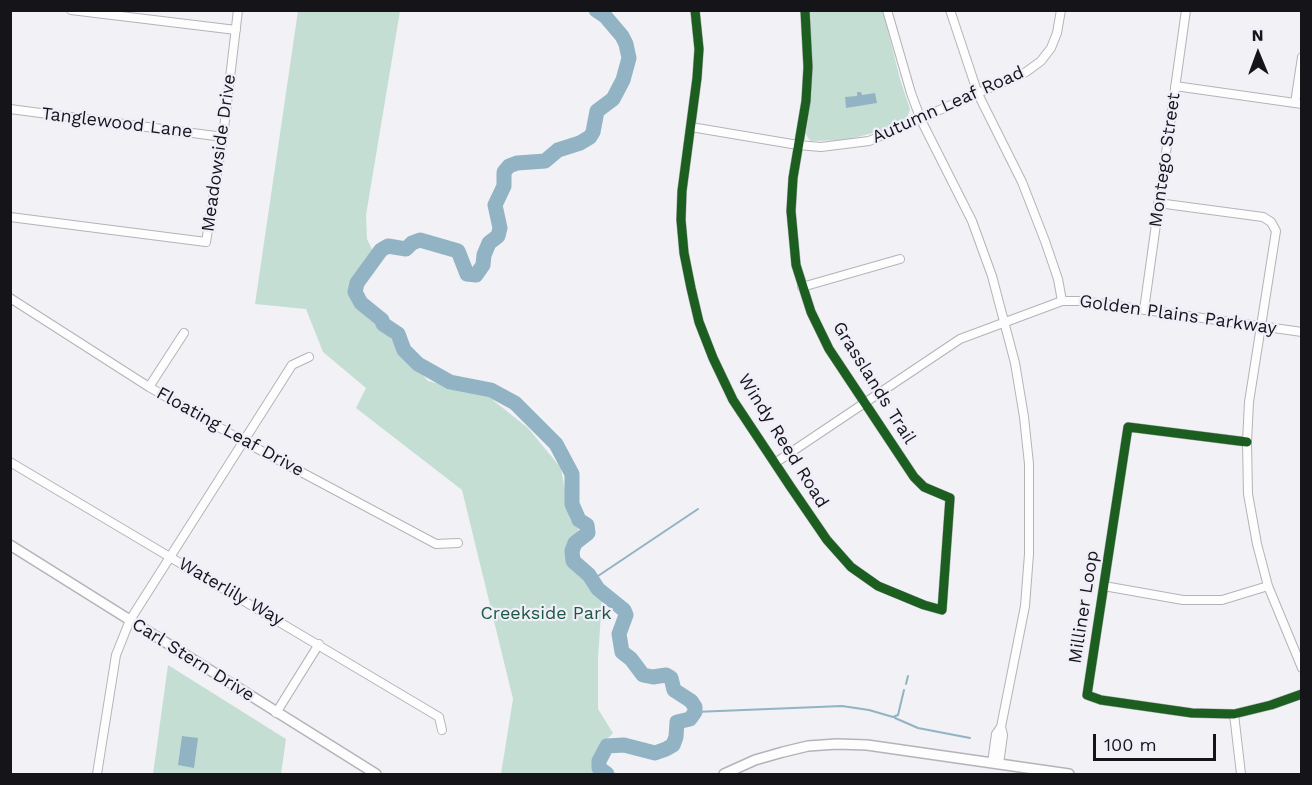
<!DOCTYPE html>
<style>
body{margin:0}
#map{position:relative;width:1312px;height:785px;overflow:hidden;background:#f1f1f6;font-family:"Work Sans",sans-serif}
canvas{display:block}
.frame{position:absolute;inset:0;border:12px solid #151418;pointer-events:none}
.north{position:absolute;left:1228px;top:24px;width:60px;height:60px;-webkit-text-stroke:4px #efeef9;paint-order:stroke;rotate:359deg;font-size:16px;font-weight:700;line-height:24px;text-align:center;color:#151418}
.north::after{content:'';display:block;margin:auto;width:21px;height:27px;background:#151418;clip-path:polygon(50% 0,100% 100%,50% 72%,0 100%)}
.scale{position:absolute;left:1093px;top:734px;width:123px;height:27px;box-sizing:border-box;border:3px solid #151418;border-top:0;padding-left:8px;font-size:18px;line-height:21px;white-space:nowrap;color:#151418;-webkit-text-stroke:4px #efeef9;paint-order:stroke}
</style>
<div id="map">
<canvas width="1312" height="785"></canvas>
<div class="frame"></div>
<div class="north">N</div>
<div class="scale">100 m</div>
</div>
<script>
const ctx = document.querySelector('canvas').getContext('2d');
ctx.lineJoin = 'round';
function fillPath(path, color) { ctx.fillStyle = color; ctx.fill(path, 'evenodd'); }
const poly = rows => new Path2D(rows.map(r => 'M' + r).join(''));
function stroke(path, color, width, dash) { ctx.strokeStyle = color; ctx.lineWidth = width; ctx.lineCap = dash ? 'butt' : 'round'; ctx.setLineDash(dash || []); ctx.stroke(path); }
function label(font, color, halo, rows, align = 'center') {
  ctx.font = font + ' "Work Sans",sans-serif'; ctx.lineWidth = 4.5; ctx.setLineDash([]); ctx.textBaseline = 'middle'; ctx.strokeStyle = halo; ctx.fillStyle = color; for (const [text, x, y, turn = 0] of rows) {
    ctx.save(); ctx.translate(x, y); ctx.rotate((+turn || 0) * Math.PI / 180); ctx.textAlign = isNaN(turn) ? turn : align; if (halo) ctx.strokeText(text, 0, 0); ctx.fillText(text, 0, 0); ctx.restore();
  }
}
const green = poly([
 [298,11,400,11,366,215,367,239,373,251,350,292,428,381,489,397,528,428,561,468,570,520,579,529,566,550,571,566,584,577,602,598,598,659,598,709,613,733,600,746,594,767,602,774,501,774,513,699,462,490,356,408,366,388,323,352,306,309,255,304],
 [810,11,883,11,900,79,910,109,907,118,883,130,847,140,811,141,808,138,806,134,812,89],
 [168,665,286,739,281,774,153,774]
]);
const water = poly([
 [857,92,861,92,862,95,875,93,877,103,846,108,845,97,857,96],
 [182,736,198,738,194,768,178,765]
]);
const stream = poly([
 [592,580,698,509],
 [906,684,908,676],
 [695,712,842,706,869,710,893,717,898,715,904,690],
 [895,718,918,728,970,738]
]);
const river = poly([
 [596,10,605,16,622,36,626,44,629,58,623,80,613,99,597,111,593,132,590,137,580,143,558,150,545,161,517,163,509,166,504,172,504,186,495,205,500,228,498,236,489,243,484,255,483,265,476,275,467,274,458,251,420,240,412,243,406,249,388,246,381,250,357,283,355,292,361,303,382,320,383,324,398,334,404,350,418,364,450,382,491,390,515,403,556,444,572,474,572,504,579,520,587,525,588,533,575,543,572,551,573,561,589,575,598,589,624,610,626,615,619,634,622,652,631,659,643,675,653,677,666,675,671,678,674,690,691,701,695,707,695,712,690,719,677,722,676,737,673,745,666,749,655,753,624,745,607,746,599,761,599,768,607,774]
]);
const minor = poly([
 [71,10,236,30],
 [695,10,699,49,697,78,682,191,681,220,684,253,691,288,699,322,713,358,733,400,790,486,827,540,851,567,878,586,924,605,942,610,950,498,924,487,914,477,829,349,811,312,796,265,791,211,793,178,806,101,808,67,805,10],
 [887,10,911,93,921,120,972,221,992,276,1015,363,1024,417,1029,464,1029,554,1025,606,1001,727,996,734,992,763],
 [950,10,978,94,1022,182,1045,241,1058,279,1062,301],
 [1175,86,1302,104],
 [1295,103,1302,57],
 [10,109,223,137],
 [691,127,798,145,821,147,869,141,1026,72,1041,61,1051,48,1057,33,1061,10],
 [1158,203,1263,217,1271,222,1276,231,1249,402,1247,442,1248,494,1257,544,1268,586,1302,668],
 [10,217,206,242,223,137,238,10],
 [802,287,900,259],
 [10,298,149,387,243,441,436,544,458,543],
 [1144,310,1186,10],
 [149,387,184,333],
 [1247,442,1128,427,1087,695,1101,700,1192,713,1234,714,1271,705,1302,694],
 [10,462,439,717,442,730],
 [775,463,960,339,1062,301,1082,301,1302,332],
 [1104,586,1183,600,1222,600,1268,586],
 [276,713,319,644],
 [1234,714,1241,774],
 [999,764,1003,735,1001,727],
 [97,774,116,655,130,620,292,365,309,357]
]);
const tertiary = poly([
 [10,545,376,774],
 [724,774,755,760,783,752,808,746,837,744,867,745,1069,774]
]);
const cycleway = poly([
 [695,10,699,49,697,78,682,191,681,220,684,253,691,288,699,322,713,358,733,400,790,486,827,540,851,567,878,586,924,605,942,610,950,498,924,487,914,477,829,349,811,312,796,265,791,211,793,178,806,101,808,67,805,10],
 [1247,442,1128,427,1087,695,1101,700,1192,713,1234,714,1271,705,1302,694]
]);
const streetNames = [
 ["Autumn Leaf Road",948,105,-24],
 ["Tanglewood Lane",117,123,7],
 ["Meadowside Drive",219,153,-82],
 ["Montego Street",1165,160,-82],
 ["Golden Plains Parkway",1178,315,8],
 ["Grasslands Trail",874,383,58],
 ["Floating Leaf Drive",230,432,29],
 ["Windy Reed Road",783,441,58],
 ["Waterlily Way",231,592,30],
 ["Milliner Loop",1084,607,-81],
 ["Carl Stern Drive",193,660,32]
];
const parkNames = [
 ["Creekside Park",546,614]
];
fillPath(green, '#c5ded4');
fillPath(water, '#92b3c4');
stroke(stream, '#92b3c4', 2);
stroke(river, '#92b3c4', 15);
stroke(minor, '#b4b3b8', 10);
stroke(tertiary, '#b4b3b8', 12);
stroke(minor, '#fdfdfe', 8);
stroke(tertiary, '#fdfdfe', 9);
stroke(cycleway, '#1b5e20', 9);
label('18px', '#151418', '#efeef9', streetNames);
label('18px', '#1d5840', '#efeef9', parkNames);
</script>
